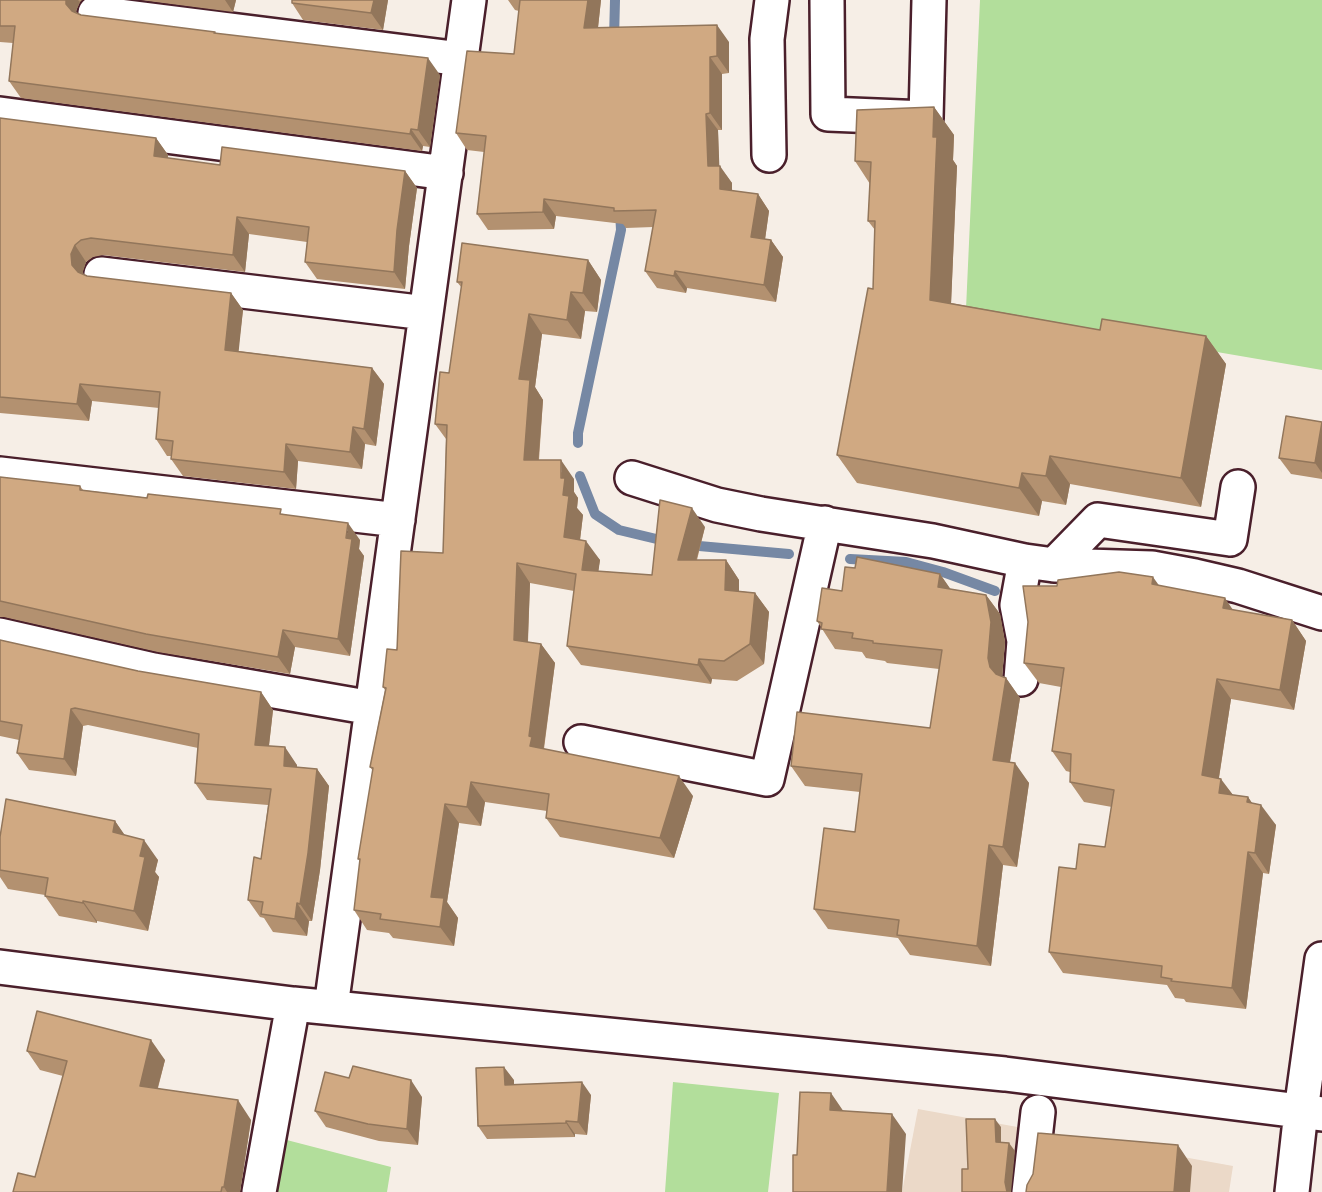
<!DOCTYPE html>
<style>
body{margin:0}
canvas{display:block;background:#f6eee6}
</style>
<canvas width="1322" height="1192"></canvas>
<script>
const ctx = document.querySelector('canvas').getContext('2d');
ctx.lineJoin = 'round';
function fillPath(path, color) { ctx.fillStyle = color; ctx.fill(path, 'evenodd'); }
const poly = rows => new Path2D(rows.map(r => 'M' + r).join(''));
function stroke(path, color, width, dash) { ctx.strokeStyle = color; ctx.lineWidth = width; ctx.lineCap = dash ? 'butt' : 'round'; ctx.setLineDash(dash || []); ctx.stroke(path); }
const built = poly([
 [918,1109,1233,1166,1229,1192,902,1192]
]);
const green = poly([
 [980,0,1322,0,1322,370,966,309],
 [673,1082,779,1093,768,1192,665,1192],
 [279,1138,391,1167,387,1192,270,1192]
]);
const stream = poly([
 [614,39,615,0],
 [578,443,578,433,621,230,620,211],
 [580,476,595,514,619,530,669,542],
 [688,545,789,554],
 [850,559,906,562,943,572,995,591]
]);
const minor = poly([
 [827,0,828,114,926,118,929,0],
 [95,13,461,59],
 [0,114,446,173],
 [769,155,767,39,772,0],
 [101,274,426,313],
 [0,474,398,520],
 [632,478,717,505,761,514,933,541,1025,561,1054,565,1152,568,1195,576,1238,586,1322,613],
 [1054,565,1098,520,1230,539,1238,487],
 [0,635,154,670,372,708],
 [1021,679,1024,641,1017,605,1025,561],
 [581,742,767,779,825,523],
 [0,967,293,1004,1005,1074,1322,1114],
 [331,1007,469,0],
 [259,1192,293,1004],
 [1029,1192,1038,1112],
 [1292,1192,1301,1111,1322,959]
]);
const wall = poly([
 [0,0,82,0,80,2,76,11,77,13,81,15,215,32,216,34,440,75,430,147,423,146,422,151,21,98,9,81,13,43,0,42],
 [141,0,236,0,233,12],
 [292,0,388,0,383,30,303,20,292,3],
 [508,0,601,0,598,28,729,42,729,73,722,74,722,130,718,130,719,166,732,183,732,191,758,194,769,211,765,239,771,240,783,257,776,302,687,288,686,293,657,288,645,271,653,227,626,228,623,224,556,216,554,229,488,230,477,214,484,152,467,150,456,133,514,54,519,11,515,10],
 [934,107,954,135,953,160,957,166,951,303,1100,330,1206,336,1226,364,1201,507,1070,484,1066,505,1042,501,1039,516,857,483,837,455,873,289,875,230,868,221,870,184,855,161],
 [0,118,156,138,168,155,168,158,220,165,405,171,417,188,409,246,405,289,317,279,305,262,307,242,249,234,245,272,103,255,93,257,86,262,83,271,83,274,87,276,231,293,243,310,238,351,372,368,384,384,376,446,365,444,362,469,298,461,296,489,183,476,171,459,171,456,167,456,156,439,159,408,92,401,89,421,0,413],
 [588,260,601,280,597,312,585,311,581,339,542,334,535,387,543,400,539,460,574,479,574,492,578,498,577,508,583,515,580,540,600,560,598,571,652,575,705,527,697,560,726,560,739,580,739,591,755,593,769,612,764,664,737,681,712,679,711,684,581,665,567,646,574,591,530,583,528,642,541,644,555,663,544,749,693,796,674,858,560,837,546,818,547,811,485,802,481,826,459,823,447,902,458,918,454,946,393,938,389,933,367,930,354,910,360,861,358,859,373,771,370,767,385,690,383,687,397,650,443,553,446,439,435,424,449,373,462,288,457,282],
 [1322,425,1322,479,1291,474,1279,458],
 [0,477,80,486,83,490,284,514,360,540,359,549,364,556,350,656,295,647,290,674,158,652,4,617,0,617],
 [855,568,940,574,950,589,986,595,1000,614,1005,642,1002,676,1006,678,1020,698,1010,762,1029,783,1017,867,1003,865,991,966,910,955,898,938,828,929,814,909,855,832,860,792,805,786,791,766,930,728,939,669,887,663,885,661,866,658,862,652,835,649,817,621,842,591],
 [1057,586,1159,586,1233,610,1292,620,1306,641,1294,710,1231,699,1219,778,1233,795,1248,797,1252,803,1276,825,1269,874,1263,873,1246,1009,1186,1002,1184,999,1175,998,1167,985,1063,973,1049,952,1076,869,1105,847,1112,807,1084,802,1070,782,1070,772,1066,771,1052,751,1061,687,1039,683,1024,663],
 [0,640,138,671,261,692,273,710,269,746,297,765,297,767,317,769,329,786,320,870,312,921,309,921,307,936,273,932,264,918,260,917,248,900,261,859,268,805,207,800,195,783,198,748,88,725,83,726,76,776,29,770,17,753,19,740,0,736],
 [115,821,124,835,158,860,155,872,159,877,148,931,97,921,97,923,59,916,45,896,45,895,8,889,0,877,0,837],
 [27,1051,165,1060,158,1088,251,1120,240,1192,13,1192,35,1177,63,1076,40,1070],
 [349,1078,422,1097,418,1145,379,1141,326,1127,315,1111],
 [514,1080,514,1085,591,1095,587,1135,575,1134,575,1137,487,1139,478,1126]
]);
const shadedWall = poly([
 [66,0,78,0,80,2,76,11,78,21,66,4],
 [225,0,236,0,233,12],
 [374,0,388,0,383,30,371,13],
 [588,0,601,0,596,45,584,28],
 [717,25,729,42,729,73,717,56],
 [710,57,722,74,722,130,710,113],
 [428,58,440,75,430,147,418,130],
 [934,107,954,135,953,160,957,166,950,328,930,300,933,137],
 [706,114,718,130,720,183,708,166],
 [411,129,423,146,422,151,410,134],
 [156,138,168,155,165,173,154,156],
 [720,166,732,183,732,206,720,189],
 [405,171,417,188,409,246,405,289,394,272,397,230],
 [758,194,769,211,763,254,751,237],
 [544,199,556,216,554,229,543,212],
 [237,217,249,234,245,272,233,255],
 [771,240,783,257,776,302,764,285],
 [75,245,86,262,83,271,84,282,72,265,71,254],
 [588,260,601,280,597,312,583,293],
 [675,271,687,288,686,293,674,276],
 [571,292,585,311,581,339,567,320],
 [231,293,243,310,237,367,225,350],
 [529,314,542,334,535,387,543,400,537,479,524,460,519,379],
 [1206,336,1226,364,1201,507,1181,478],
 [372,368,384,384,376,446,364,429],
 [80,384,92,401,89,421,77,404],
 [1322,425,1322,473,1315,463],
 [353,427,365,444,362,469,350,452],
 [286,444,298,461,296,489,284,472],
 [1050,456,1070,484,1066,505,1046,476],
 [561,460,574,479,574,492,578,498,577,508,583,515,578,556,564,537],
 [1022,473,1042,501,1039,516,1019,488],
 [692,508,705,527,691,580,678,560],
 [348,523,360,540,359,549,364,556,350,656,338,639],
 [586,541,600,560,596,589,582,570],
 [726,560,739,580,739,610,725,590],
 [517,563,530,583,527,660,514,640],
 [940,574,954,594,938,587],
 [1153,577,1168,598,1152,584],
 [755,593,769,612,764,664,750,644],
 [986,595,1000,614,1005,642,1002,678,1004,687,990,667,988,658],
 [1225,598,1239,619,1223,608],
 [1292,620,1306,641,1294,710,1280,690],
 [283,630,295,647,290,674,278,657],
 [541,644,555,663,543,753,530,746,529,736],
 [699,659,712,679,711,684,698,665],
 [1006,678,1020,698,1007,780,993,760],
 [1217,679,1231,699,1216,796,1202,775],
 [261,692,273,710,267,762,255,745],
 [71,709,83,726,76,776,64,759],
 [285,747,297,765,296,783,284,766],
 [1015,763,1029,783,1017,867,1003,847],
 [317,769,329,786,320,870,312,921,300,904],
 [679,776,693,796,674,858,660,838],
 [1221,779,1236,799,1219,793],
 [471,782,485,802,481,826,467,807],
 [1248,797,1260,815,1261,805,1276,825,1269,874,1255,853,1247,802],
 [445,804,459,823,447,902,458,918,454,946,440,927,431,897],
 [115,821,129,841,113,832],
 [144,840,158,860,155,872,159,877,148,931,134,911,140,856],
 [989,845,1003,865,991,966,977,946],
 [1248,852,1263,873,1246,1009,1232,988],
 [83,901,97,921,97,923,83,903],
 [297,903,309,921,307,936,295,919],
 [151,1040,165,1060,153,1105,140,1086],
 [504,1067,514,1080,514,1098,505,1085],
 [411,1080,422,1097,418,1145,407,1129],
 [582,1082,591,1095,587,1135,578,1122],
 [831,1093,844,1112,830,1110],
 [238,1100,251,1120,240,1192,227,1192,224,1187],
 [892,1114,906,1134,902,1192,887,1192],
 [995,1119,1001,1127,1001,1150,996,1142],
 [566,1121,575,1134,575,1137,566,1123],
 [1009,1143,1015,1151,1011,1192,1007,1192,1005,1182],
 [1178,1145,1192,1166,1190,1192,1174,1192]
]);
const building = poly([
 [0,0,66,0,66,4,72,11,81,15,215,32,214,33,428,58,418,130,411,129,410,134,9,81,15,26,0,26,0,0],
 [292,0,374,0,371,13,292,3,292,0],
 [520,0,588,0,584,28,717,25,717,56,710,57,710,113,706,114,708,166,720,166,720,189,758,194,751,237,771,240,764,285,675,271,674,276,645,271,656,210,614,211,614,208,544,199,543,212,477,214,486,136,456,133,467,51,514,54,520,0],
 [934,107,933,137,937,137,930,300,1100,330,1102,319,1206,336,1181,478,1050,456,1046,476,1022,473,1019,488,837,455,868,288,873,289,875,221,868,221,871,162,855,161,857,110,934,107],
 [0,118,156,138,154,156,220,165,222,147,405,171,397,230,394,272,305,262,309,227,237,217,233,255,91,238,81,240,75,245,71,254,72,265,78,272,87,276,231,293,225,350,372,368,364,429,353,427,350,452,286,444,284,472,171,459,173,441,156,439,160,392,80,384,77,404,0,397,0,118],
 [462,243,588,260,583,293,571,292,567,320,529,314,519,379,530,380,524,460,561,460,561,478,565,478,563,495,569,496,564,537,586,541,582,570,652,575,660,500,692,508,678,560,726,560,725,590,755,593,750,644,724,661,699,659,698,665,567,646,576,574,517,563,514,640,541,644,529,736,532,737,530,746,679,776,660,838,546,818,549,794,471,782,467,807,445,804,431,897,444,898,440,927,380,919,381,914,354,910,360,859,358,859,373,768,370,767,386,688,383,687,387,649,397,650,401,551,443,553,447,425,435,424,440,372,449,373,462,282,457,282,462,243],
 [1286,416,1322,422,1315,463,1279,458,1286,416],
 [0,477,80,486,80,490,147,498,148,494,281,509,280,514,348,523,346,538,352,539,338,639,283,630,278,657,146,634,0,601,0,477],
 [857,557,940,574,938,587,986,595,991,622,988,658,990,667,996,674,1006,678,993,760,1015,763,1003,847,989,845,977,946,897,935,899,920,814,909,824,828,855,832,862,774,791,766,797,712,930,728,942,650,873,643,873,641,852,638,853,633,821,629,822,623,817,621,822,588,842,591,845,567,855,568,857,557],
 [1119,572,1153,577,1152,584,1225,598,1223,608,1292,620,1280,690,1217,679,1202,775,1221,779,1219,793,1248,797,1247,802,1261,805,1255,853,1248,852,1232,988,1171,981,1172,979,1161,977,1162,966,1049,952,1059,867,1076,869,1079,844,1105,847,1114,790,1070,782,1071,754,1052,751,1064,668,1024,663,1028,622,1023,586,1057,586,1058,580,1119,572],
 [0,640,138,671,261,692,255,745,285,747,284,766,317,769,308,853,300,904,297,903,295,919,261,914,263,902,248,900,254,857,261,859,271,789,195,783,199,734,75,708,71,709,64,759,17,753,22,725,0,721,0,640],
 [6,799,115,821,113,832,144,840,140,856,145,857,134,911,83,901,83,903,45,896,48,878,0,870,0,837,6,799],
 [37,1011,151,1040,140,1086,238,1100,224,1187,222,1187,221,1192,13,1192,18,1173,35,1177,67,1061,27,1051,37,1011],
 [353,1066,411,1080,407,1129,368,1124,315,1111,325,1072,349,1078,353,1066],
 [504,1067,505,1085,582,1082,578,1122,566,1121,566,1123,478,1126,476,1068,504,1067],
 [800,1092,831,1093,830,1110,892,1114,887,1192,793,1192,793,1155,797,1155,800,1092],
 [966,1119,995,1119,996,1142,1009,1143,1005,1182,1007,1192,962,1192,962,1169,968,1169,966,1119],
 [1038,1133,1178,1145,1174,1192,1026,1192,1027,1185,1033,1174,1038,1133]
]);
fillPath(built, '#ebd9c8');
fillPath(green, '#b2de9b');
stroke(stream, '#7688a4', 10);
stroke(minor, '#4a1f2b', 38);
stroke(minor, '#fff', 33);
fillPath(wall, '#b39170');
fillPath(shadedWall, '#92765b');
fillPath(building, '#d0a982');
stroke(building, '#92765b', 1.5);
</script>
